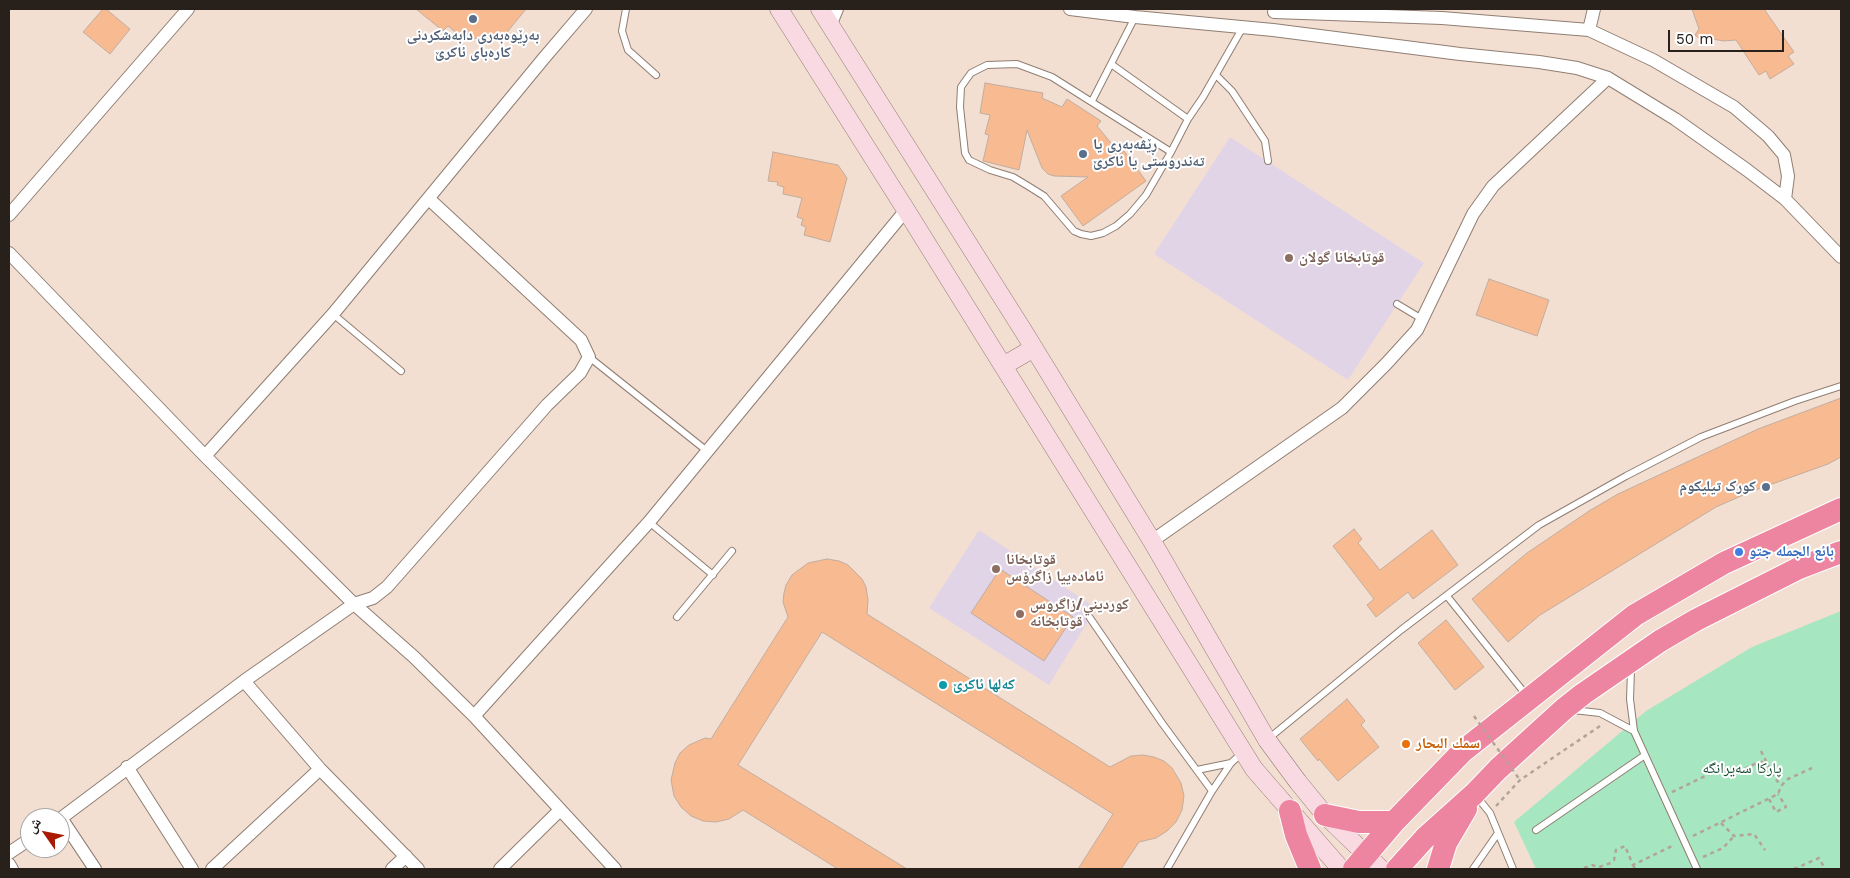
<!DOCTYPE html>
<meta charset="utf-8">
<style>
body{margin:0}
#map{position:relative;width:1850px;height:878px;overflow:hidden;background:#f3dfd2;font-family:"Work Sans","Noto Naskh Arabic",sans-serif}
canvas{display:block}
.frame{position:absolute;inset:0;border:10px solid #27201b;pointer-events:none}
.north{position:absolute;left:20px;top:808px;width:50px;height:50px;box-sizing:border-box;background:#fff;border:1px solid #a9a6a4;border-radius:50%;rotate:303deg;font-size:14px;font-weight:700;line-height:20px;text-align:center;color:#27201b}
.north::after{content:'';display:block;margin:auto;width:18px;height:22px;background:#aa1a03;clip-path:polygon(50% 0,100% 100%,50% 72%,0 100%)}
.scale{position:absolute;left:1668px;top:30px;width:116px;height:22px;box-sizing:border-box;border:2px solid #27201b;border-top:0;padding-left:6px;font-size:15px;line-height:18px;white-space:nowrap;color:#27201b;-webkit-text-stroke:4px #fff;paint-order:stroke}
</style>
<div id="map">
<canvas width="1850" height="878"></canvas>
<div class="frame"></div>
<div class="north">ش</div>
<div class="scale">50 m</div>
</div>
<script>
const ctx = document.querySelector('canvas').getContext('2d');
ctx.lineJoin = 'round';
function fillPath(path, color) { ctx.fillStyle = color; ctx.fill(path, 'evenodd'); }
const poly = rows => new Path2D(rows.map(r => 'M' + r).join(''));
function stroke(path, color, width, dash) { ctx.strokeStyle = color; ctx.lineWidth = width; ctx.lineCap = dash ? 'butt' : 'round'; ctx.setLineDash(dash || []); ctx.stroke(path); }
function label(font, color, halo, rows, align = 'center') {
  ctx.font = font + ' "Work Sans","Noto Naskh Arabic",sans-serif'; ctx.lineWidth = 4; ctx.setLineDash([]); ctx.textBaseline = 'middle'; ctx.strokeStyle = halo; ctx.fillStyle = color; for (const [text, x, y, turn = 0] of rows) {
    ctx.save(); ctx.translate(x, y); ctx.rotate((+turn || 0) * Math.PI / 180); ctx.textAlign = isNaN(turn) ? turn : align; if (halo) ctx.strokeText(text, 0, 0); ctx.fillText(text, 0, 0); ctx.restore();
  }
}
const education = poly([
 [1230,137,1424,263,1348,380,1154,254],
 [979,530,1096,608,1049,685,929,608]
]);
const green = poly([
 [1841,611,1841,869,1536,869,1514,822,1646,711,1752,647]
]);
const building = poly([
 [103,9,106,9,130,29,110,54,83,32,103,9],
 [416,9,526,9,503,37,464,39,448,26,443,31,416,9],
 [1692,9,1764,9,1794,52,1788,56,1794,64,1770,79,1766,71,1759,75,1736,40,1724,41,1712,39,1708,45,1695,35,1699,29,1692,9],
 [985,83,1043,93,1042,98,1062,107,1067,99,1101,121,1097,126,1120,154,1124,151,1146,181,1083,226,1061,196,1088,177,1054,176,1048,174,1042,168,1027,130,1019,170,983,161,989,135,985,134,990,115,980,113,985,83],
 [773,152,838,165,847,178,830,242,804,235,806,227,801,225,803,219,797,217,802,198,783,194,784,187,777,185,778,182,768,181,773,152],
 [1489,279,1549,300,1537,336,1476,315,1489,279],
 [1841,398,1841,457,1828,464,1750,492,1716,507,1540,615,1508,642,1472,599,1527,553,1589,511,1618,494,1758,429,1841,398],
 [1354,529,1362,539,1358,543,1380,570,1432,530,1458,565,1413,599,1408,592,1376,617,1367,605,1374,599,1333,546,1354,529],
 [827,559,839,561,848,565,862,579,866,587,868,600,867,614,1110,767,1131,756,1143,755,1154,757,1164,761,1172,768,1181,783,1184,796,1182,810,1176,822,1167,831,1156,838,1139,842,1121,869,1078,869,1113,814,822,632,738,765,907,869,838,869,743,810,729,819,716,822,703,821,691,816,681,807,674,796,671,780,675,763,680,753,689,745,705,738,711,739,788,617,783,602,784,593,786,585,792,575,808,563,827,559],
 [1000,569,1073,617,1044,661,971,613,1000,569],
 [1446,620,1484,667,1455,690,1418,643,1446,620],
 [1347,699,1365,721,1361,725,1379,747,1338,781,1319,759,1318,761,1300,739,1347,699]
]);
const path = poly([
 [1761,751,1773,775,1781,786],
 [1672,792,1722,768,1728,772,1738,772,1757,763,1766,761],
 [1769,799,1776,812,1786,807,1778,794],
 [1496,806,1520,780,1600,726],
 [1721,823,1734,836,1754,834,1765,850],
 [1693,836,1778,794,1781,786,1788,779,1812,768],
 [1703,857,1723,848,1734,836],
 [1633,865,1635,869],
 [1584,868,1592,865,1599,867,1611,863,1614,860,1616,850,1625,846,1633,865,1674,845],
 [1794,869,1819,858,1825,869]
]);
const lane = poly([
 [626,9,622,31,628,50,656,75],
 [1111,64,1188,119],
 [1216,75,1232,91,1265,141,1268,161],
 [1092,101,1135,17],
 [1171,152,1052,77,1017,64,987,65,971,73,961,87,960,107,965,153,969,160,990,170,1013,177,1028,186,1044,196,1074,231,1081,234,1091,236,1103,233,1116,226,1130,214,1146,195,1171,152,1188,119,1203,97,1243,27],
 [1397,304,1422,319],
 [333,314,401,371],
 [589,357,707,451],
 [649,522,713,575],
 [1447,596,1527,696],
 [677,617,732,551],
 [1090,618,1162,723,1212,791],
 [1631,670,1630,699,1634,731,1697,869],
 [1573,710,1600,713,1634,731],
 [1268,739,1401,630,1539,525,1626,476,1701,437,1795,401,1841,386],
 [1197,770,1231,763],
 [1477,797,1490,813,1513,869],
 [1536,830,1645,755],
 [1167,869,1212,791,1231,763,1242,753],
 [1473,869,1498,833]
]);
const street = poly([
 [1070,9,1135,17,1273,30,1460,54,1539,62,1577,68,1608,78,1675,119,1747,170,1785,199,1841,257],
 [1274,12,1442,18,1589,30,1653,60,1734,107,1768,136,1784,155,1788,176,1785,199],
 [830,26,837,9],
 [1589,30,1594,9],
 [9,215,188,9],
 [9,253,205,456,354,604,414,657,474,716,615,869],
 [205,456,333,314,544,58,586,9],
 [1152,541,1342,408,1386,364,1417,330,1473,214,1493,186,1608,78],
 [244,681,320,769,418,869],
 [474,716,649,522,906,210],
 [127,767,192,869],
 [61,818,95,869],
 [60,819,244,681,354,604,373,598,387,587,547,405,580,373,589,357,581,340,429,199],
 [9,853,30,839],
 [9,864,12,869],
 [212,869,320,769],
 [392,869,406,856],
 [500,869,560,810]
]);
const secondary = poly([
 [779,9,906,210,1254,769,1341,869],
 [820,9,1024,332,1152,541,1267,740,1298,782,1325,815,1381,869],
 [1003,366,1034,348]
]);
const highway = poly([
 [1290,811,1296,835,1310,869],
 [1325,815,1359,822,1394,822],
 [1354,869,1394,822,1463,751,1635,615,1724,563,1841,509],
 [1397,869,1425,838,1474,794,1498,769,1564,709,1583,694,1660,641,1696,620,1799,568,1841,552],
 [1438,869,1446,843,1466,809]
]);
const pathBridge = poly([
 [1474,716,1520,780]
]);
const markers = [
 [473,19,5,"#5c6f8a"],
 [1083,154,5,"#5c6f8a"],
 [1289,258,5,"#8d6e63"],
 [1766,487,5,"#5c6f8a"],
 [1739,552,5,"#3f7fe0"],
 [996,569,5,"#8d6e63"],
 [1020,614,5,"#8d6e63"],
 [943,685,5,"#0f9aa8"],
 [1406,744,5,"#e8710a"]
];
const serviceNames = [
 ["بەڕێوەبەری دابەشکردنی",473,36],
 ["کارەبای ئاکرێ",473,53],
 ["ڕێڤەبەری یا",1093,145,"left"],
 ["تەندروستی یا ئاکرێ",1093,162,"left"],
 ["کورک تيليكوم",1756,487,"right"]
];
const educationNames = [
 ["قوتابخانا گولان",1299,258],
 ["قوتابخانا",1006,560],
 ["ئامادەییا زاگرۆس",1006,577],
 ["كورديني/زاگروس",1030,605],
 ["قوتابخانه‌",1030,622]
];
const shopNames = [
 ["بائع الجملە جتو",1749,552]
];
const cultureNames = [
 ["کەلها ئاکرێ",953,685]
];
const foodNames = [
 ["سمك البحار",1416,744]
];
const parkNames = [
 ["پارکا سەیرانگه",1742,769]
];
fillPath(education, '#e2d4e7');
fillPath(green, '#a6e6c0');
fillPath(building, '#f8ba90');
stroke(building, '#c0ada0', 1);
stroke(lane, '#907e72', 8);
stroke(street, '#907e72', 14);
stroke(secondary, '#907e72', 19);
stroke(highway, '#fff', 24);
stroke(path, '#b3a398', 2.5, [4, 4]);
stroke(lane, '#fff', 6);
stroke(street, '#fff', 12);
stroke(secondary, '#fadae2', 18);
stroke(highway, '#ed84a0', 22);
stroke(pathBridge, '#b3a398', 2.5, [4, 4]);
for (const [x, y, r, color] of markers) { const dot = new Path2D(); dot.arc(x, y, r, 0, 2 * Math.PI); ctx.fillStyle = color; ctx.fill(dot); stroke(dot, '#fff', 2); }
label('bold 15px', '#4e5e75', '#fff', serviceNames);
label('bold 15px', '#785e54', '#fff', educationNames, 'left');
label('bold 15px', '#366cbe', '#fff', shopNames, 'left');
label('bold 15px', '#0d838f', '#fff', cultureNames, 'left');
label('bold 15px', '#c56008', '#fff', foodNames, 'left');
label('15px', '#184c32', '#fff', parkNames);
</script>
